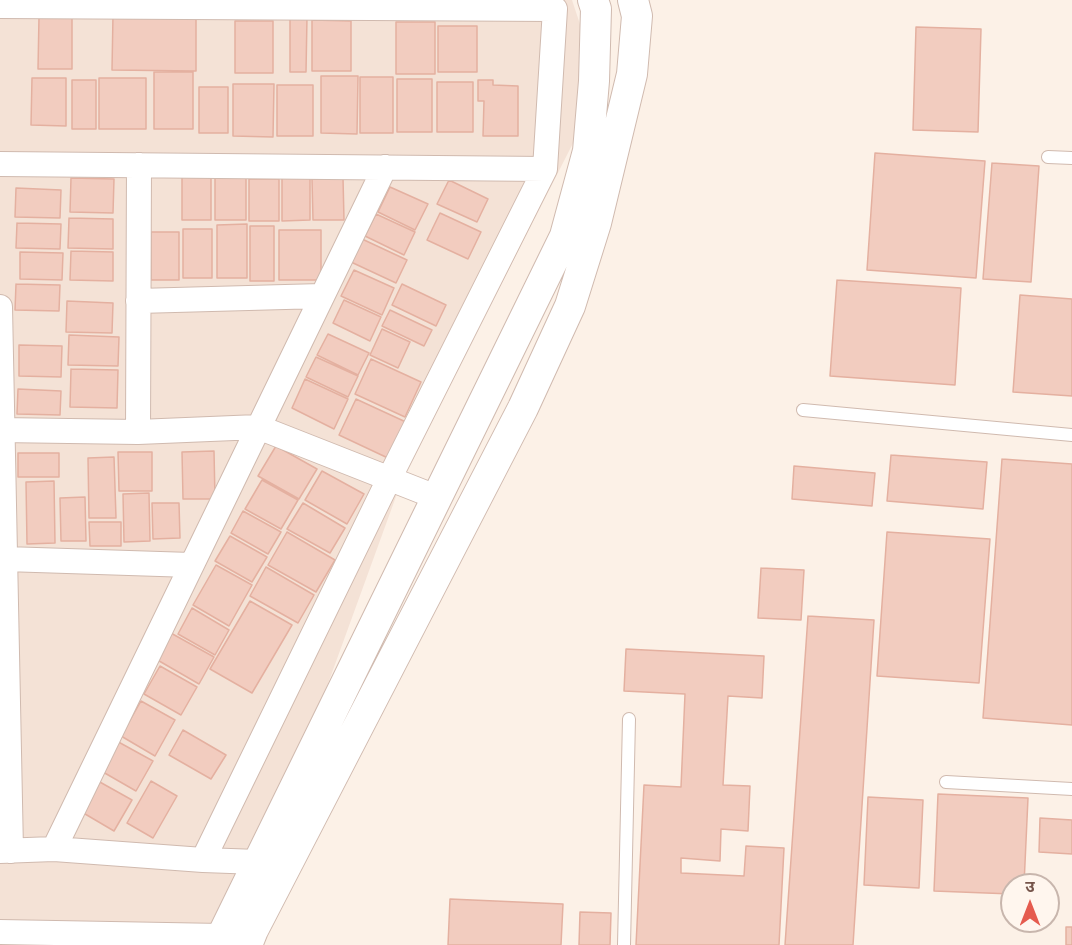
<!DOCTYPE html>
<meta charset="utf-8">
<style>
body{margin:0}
#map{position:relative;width:1072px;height:945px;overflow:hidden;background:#fcf1e7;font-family:"Source Sans 3","Noto Sans Devanagari",sans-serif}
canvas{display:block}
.north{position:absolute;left:1000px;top:873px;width:60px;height:60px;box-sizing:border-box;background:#fff6ee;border:2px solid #c8b6ad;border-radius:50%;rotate:0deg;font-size:16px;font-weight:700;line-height:24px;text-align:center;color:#76554b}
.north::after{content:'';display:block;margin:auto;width:21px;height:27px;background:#e55b4e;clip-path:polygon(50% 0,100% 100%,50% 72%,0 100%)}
</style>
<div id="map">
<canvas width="1072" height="945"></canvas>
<div class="north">उ</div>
</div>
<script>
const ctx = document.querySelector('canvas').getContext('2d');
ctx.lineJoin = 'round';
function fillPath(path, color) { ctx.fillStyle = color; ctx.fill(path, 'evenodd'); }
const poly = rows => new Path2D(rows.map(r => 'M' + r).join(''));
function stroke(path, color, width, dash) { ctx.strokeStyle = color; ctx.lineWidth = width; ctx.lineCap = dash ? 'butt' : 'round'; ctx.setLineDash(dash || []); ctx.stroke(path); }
const residential = poly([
 [0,0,572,0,601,88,402,480,233,945,0,945]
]);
const building = poly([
 [113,15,196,15,196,71,112,70,113,15],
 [39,17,72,17,72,69,38,69,39,17],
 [290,17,307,17,306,72,290,72,290,17],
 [312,20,351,21,351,71,312,71,312,20],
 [235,21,273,21,273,73,235,73,235,21],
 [396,22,435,22,435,74,396,74,396,22],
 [438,26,477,26,477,72,438,72,438,26],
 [916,27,981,29,978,132,913,130,916,27],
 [154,72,193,72,193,129,154,129,154,72],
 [321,76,358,76,357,134,321,133,321,76],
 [360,77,393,77,393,133,360,133,360,77],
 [32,78,66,78,66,126,31,125,32,78],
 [99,78,146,78,146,129,99,129,99,78],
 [397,79,432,79,432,132,397,132,397,79],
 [72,80,96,80,96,129,72,129,72,80],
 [478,80,493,80,493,85,518,86,518,136,483,136,484,101,478,101,478,80],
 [437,82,473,82,473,132,437,132,437,82],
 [233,84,274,84,273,137,233,136,233,84],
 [277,85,313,85,313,136,277,136,277,85],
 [199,87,228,87,228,133,199,133,199,87],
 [875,153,985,161,976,278,867,270,875,153],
 [992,163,1039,166,1031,282,983,279,992,163],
 [182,177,211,177,211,220,182,220,182,177],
 [71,178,114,179,113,213,70,212,71,178],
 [215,178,246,178,246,220,215,220,215,178],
 [282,178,310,178,310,220,282,221,282,178],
 [343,178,344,220,313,220,312,179,343,178],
 [249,179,279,179,279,221,249,221,249,179],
 [449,180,488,199,477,222,437,204,449,180],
 [390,187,428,204,415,230,378,212,390,187],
 [16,188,61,190,60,218,15,217,16,188],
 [440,213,481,232,468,259,427,240,440,213],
 [376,214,415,232,404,255,365,236,376,214],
 [69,218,113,219,113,249,68,248,69,218],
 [17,223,61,224,60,249,16,248,17,223],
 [247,224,247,278,217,278,217,225,247,224],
 [250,226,274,226,274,281,250,281,250,226],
 [183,229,212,229,212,278,183,278,183,229],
 [279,230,321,230,321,280,279,280,279,230],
 [151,232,179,232,179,280,151,280,151,232],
 [362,239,407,260,396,283,351,262,362,239],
 [71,251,113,252,113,281,70,280,71,251],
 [20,252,63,253,62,280,20,279,20,252],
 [354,270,394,288,382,315,341,296,354,270],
 [837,280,961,288,955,385,830,376,837,280],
 [16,284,60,285,59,311,15,310,16,284],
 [402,284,446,305,436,326,392,305,402,284],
 [1020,295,1072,299,1072,396,1013,392,1020,295],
 [344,300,381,317,370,341,333,323,344,300],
 [67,301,113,303,112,333,66,332,67,301],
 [390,310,432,330,424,346,382,326,390,310],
 [382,329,410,342,398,368,370,355,382,329],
 [328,334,369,353,358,375,317,355,328,334],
 [69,335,119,337,118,366,68,365,69,335],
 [19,345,62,346,61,377,19,376,19,345],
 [316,357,358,376,348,397,306,377,316,357],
 [371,359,421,382,405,417,355,394,371,359],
 [71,369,118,370,117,408,70,407,71,369],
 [305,379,348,399,334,429,292,408,305,379],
 [18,389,61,391,60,415,17,414,18,389],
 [356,399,408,423,390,459,339,435,356,399],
 [276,446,317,469,299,499,258,476,276,446],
 [214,451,215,499,183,499,182,452,214,451],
 [118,452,152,452,152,491,119,491,118,452],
 [18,453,59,453,59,477,18,477,18,453],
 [891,455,987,462,983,509,887,501,891,455],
 [114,457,116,518,89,518,88,458,114,457],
 [1002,459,1072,464,1072,725,983,718,1002,459],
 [794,466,875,473,872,506,792,499,794,466],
 [322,471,364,494,347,524,305,500,322,471],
 [262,480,298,500,281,529,245,509,262,480],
 [54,481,55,543,27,544,26,482,54,481],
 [149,493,150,541,124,542,123,494,149,493],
 [85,497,86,541,61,541,60,498,85,497],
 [152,503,179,503,180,538,153,539,152,503],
 [303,503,345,528,330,553,287,529,303,503],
 [243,511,281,532,268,554,231,533,243,511],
 [89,522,121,522,121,546,90,546,89,522],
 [287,532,335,560,316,592,268,565,287,532],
 [887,532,990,539,979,683,877,676,887,532],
 [230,536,267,557,252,582,215,561,230,536],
 [216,565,252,585,229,626,193,605,216,565],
 [266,567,314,595,298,623,250,596,266,567],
 [761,568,804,570,801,620,758,618,761,568],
 [250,601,292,625,252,693,210,669,250,601],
 [192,608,229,630,215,655,178,634,192,608],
 [808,616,874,620,853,945,785,945,808,616],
 [169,632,214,657,199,684,154,658,169,632],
 [626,649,764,656,762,698,728,696,723,785,750,786,748,831,721,829,720,861,681,858,681,873,744,876,746,846,784,848,779,945,636,945,644,785,681,787,685,694,624,691,626,649],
 [160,666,197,687,181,715,144,694,160,666],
 [141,701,175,720,155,756,121,736,141,701],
 [183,730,226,755,211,779,169,755,183,730],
 [113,739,153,761,136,791,96,768,113,739],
 [98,781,132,800,114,831,80,811,98,781],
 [151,781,177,796,153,838,127,823,151,781],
 [938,794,1028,798,1024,885,1012,885,1012,894,934,891,938,794],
 [868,797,923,800,919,888,864,885,868,797],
 [1040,818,1072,820,1072,854,1039,852,1040,818],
 [450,899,563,904,561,945,448,945,450,899],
 [580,912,611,913,610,945,579,945,580,912],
 [1066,927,1072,927,1072,945,1066,945,1066,927]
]);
const service = poly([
 [1048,157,1072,158],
 [803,410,1072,435],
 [946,782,1072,789],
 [624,945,629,719]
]);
const minor = poly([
 [0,6,555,9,545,169,389,479,203,860],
 [0,164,545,169],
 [138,301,322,296],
 [0,307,11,851],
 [0,430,138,432,258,427,436,497],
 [138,432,139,165],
 [5,559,191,565],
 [54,849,385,167],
 [0,851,54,849,203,860,258,862],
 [0,932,222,936]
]);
const tertiary = poly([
 [219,945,222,936,565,236,588,151,594,81,596,9,593,0],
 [247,945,253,930,523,408,570,306,596,223,632,74,637,16,633,0]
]);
fillPath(residential, '#f4e2d6');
fillPath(building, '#f2ccbf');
stroke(building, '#e4b0a0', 1.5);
stroke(service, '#d0baaf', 14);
stroke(minor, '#d0baaf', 26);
stroke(tertiary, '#d0baaf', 32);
stroke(service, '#fff', 12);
stroke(minor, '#fff', 24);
stroke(tertiary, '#fff', 30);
</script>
